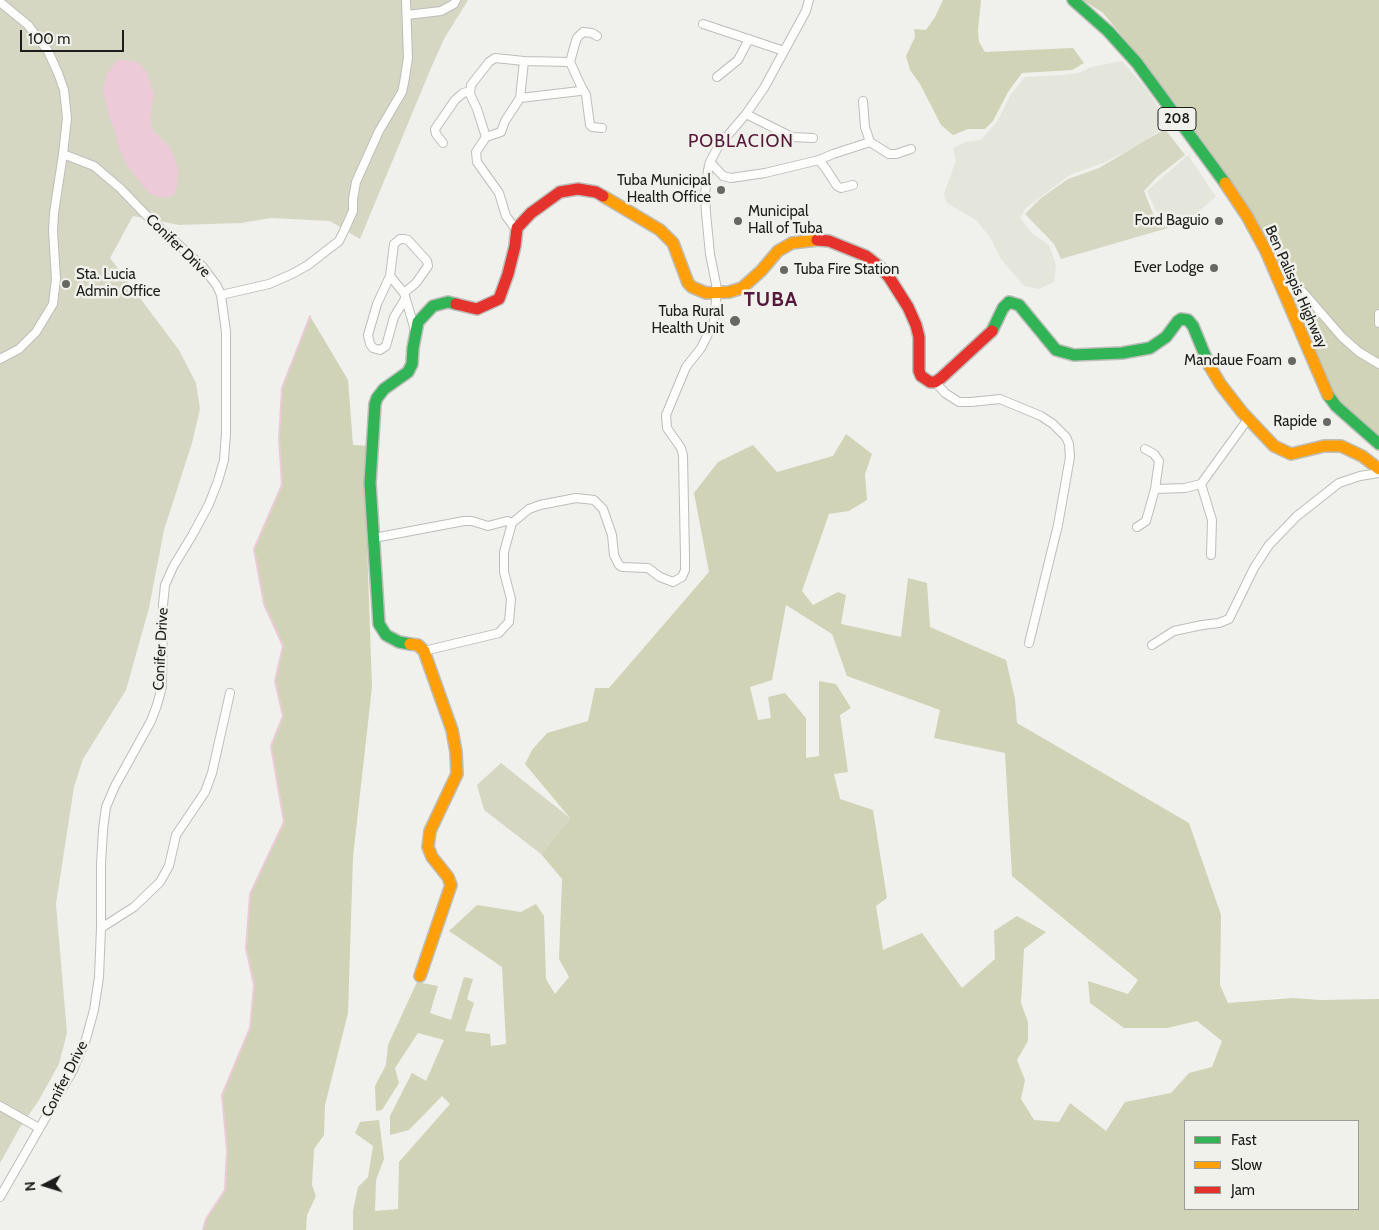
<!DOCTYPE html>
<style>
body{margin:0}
#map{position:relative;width:1379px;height:1230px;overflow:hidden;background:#f0f0ec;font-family:Cabin,sans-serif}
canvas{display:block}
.legend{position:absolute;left:1184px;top:1120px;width:175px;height:90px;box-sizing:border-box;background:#f1f1eb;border:1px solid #9c9c98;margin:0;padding:6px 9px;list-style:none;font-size:15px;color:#1d1d1b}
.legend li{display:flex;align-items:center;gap:10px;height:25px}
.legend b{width:25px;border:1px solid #9c9c98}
.north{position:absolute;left:20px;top:1160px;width:50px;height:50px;-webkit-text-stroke:4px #f1f1eb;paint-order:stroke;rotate:265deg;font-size:14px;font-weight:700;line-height:20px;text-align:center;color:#1d1d1b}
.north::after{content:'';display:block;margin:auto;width:18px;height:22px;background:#1d1d1b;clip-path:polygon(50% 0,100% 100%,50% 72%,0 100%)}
.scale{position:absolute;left:20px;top:30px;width:104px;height:22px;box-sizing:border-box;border:2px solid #1d1d1b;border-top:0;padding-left:6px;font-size:15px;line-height:18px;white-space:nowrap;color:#1d1d1b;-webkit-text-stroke:4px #f1f1eb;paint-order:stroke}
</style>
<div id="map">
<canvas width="1379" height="1230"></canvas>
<ul class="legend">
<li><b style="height:6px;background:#30b455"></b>Fast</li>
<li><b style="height:6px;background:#ff9f0a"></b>Slow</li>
<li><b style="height:6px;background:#e5322d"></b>Jam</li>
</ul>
<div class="north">N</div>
<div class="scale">100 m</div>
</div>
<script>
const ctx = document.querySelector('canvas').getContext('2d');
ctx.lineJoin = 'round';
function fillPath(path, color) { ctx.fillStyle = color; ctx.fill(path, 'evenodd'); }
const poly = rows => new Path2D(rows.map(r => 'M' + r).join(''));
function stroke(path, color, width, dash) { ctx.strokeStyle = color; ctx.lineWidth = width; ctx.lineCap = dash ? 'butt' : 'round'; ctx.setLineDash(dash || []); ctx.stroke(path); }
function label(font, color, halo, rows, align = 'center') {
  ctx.font = font + ' Cabin,sans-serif'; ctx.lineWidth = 5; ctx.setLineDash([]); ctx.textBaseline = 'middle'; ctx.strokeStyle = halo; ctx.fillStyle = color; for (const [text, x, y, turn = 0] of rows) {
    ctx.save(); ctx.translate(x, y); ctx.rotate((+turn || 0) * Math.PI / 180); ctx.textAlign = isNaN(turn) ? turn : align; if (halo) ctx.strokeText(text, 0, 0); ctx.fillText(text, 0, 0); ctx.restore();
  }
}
const built = poly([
 [1122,61,1147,90,1169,124,1140,145,1105,162,1070,175,1026,208,1020,218,1032,233,1049,245,1056,265,1054,282,1039,289,1024,286,1001,259,990,237,976,220,947,203,944,194,956,160,953,148,966,142,981,140,997,122,1011,94,1025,77,1062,75,1078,73,1092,67],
 [1188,155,1216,197,1178,228,1157,213,1147,191]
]);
const green = poly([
 [0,0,468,0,444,39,431,68,360,239,330,221,271,218,241,223,179,225,133,216,110,258,179,350,196,383,200,409,192,443,164,530,149,608,126,690,83,759,74,787,56,904,67,1033,59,1064,39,1100,19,1129,0,1163],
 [1165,129,1185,155,1157,177,1144,191,1154,216,1168,228,1061,259,1054,244,1025,214,1041,198,1068,179,1099,168],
 [501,763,570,818,541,854,484,810,477,785]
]);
const forest = poly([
 [943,0,981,0,978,30,979,42,985,52,1073,48,1084,63,1072,70,1022,73,1008,92,993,121,985,129,968,129,953,135,941,125,920,84,910,70,906,56,915,37,914,29,926,30,935,17],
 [1083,0,1379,0,1379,437,1336,400,1267,247,1199,136,1148,67,1103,13],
 [310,316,348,380,353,445,369,446,365,486,372,687,353,857,348,1013,325,1105,324,1135,314,1149,312,1185,316,1196,307,1215,306,1230,203,1230,206,1219,225,1190,227,1150,222,1095,250,1028,254,985,246,948,250,894,284,822,271,746,283,716,275,681,283,646,264,604,254,549,282,485,279,439,282,388],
 [846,434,872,454,865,474,867,500,849,511,829,514,802,591,813,605,838,592,846,595,841,624,901,637,908,578,927,583,930,627,1006,660,1015,699,1017,723,1189,823,1221,915,1220,985,1228,1003,1293,998,1320,1000,1379,999,1379,1230,353,1230,353,1211,358,1187,368,1177,373,1146,355,1133,360,1122,379,1120,384,1159,376,1180,375,1211,398,1209,399,1162,450,1104,442,1096,409,1130,390,1135,390,1116,412,1073,426,1081,444,1040,418,1033,395,1068,399,1083,382,1110,376,1111,375,1086,386,1065,388,1045,417,982,438,986,430,1013,451,1020,464,977,473,979,467,999,474,1003,465,1031,490,1034,491,1046,506,1044,502,967,449,931,477,905,521,912,536,904,544,916,546,979,555,994,569,977,559,959,562,879,541,854,570,818,525,764,532,750,547,733,588,721,595,688,609,688,709,572,694,493,718,462,753,445,777,472,833,456],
 [786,605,832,634,847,676,940,710,934,738,1005,753,1012,876,1138,980,1128,994,1088,981,1090,1003,1124,1028,1167,1028,1197,1021,1222,1041,1212,1067,1189,1073,1171,1093,1125,1102,1106,1131,1070,1103,1059,1122,1034,1120,1021,1099,1025,1080,1017,1060,1028,1041,1028,1022,1021,1003,1024,949,1046,932,1017,916,994,931,995,959,962,988,922,933,883,950,876,906,887,898,873,810,840,799,834,774,848,772,840,715,851,708,836,684,819,681,819,756,806,758,806,718,785,693,768,697,771,718,758,720,750,687,772,680],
 [1185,1121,1358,1121,1358,1209,1185,1209]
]);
const water = poly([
 [117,60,134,61,140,64,146,71,152,87,154,94,150,119,152,126,154,132,169,146,176,161,178,170,177,188,174,195,166,198,155,196,148,192,126,164,117,143,117,137,109,116,103,89,107,74]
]);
const stream = poly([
 [203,1230,206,1219,225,1190,227,1150,222,1095,250,1028,254,985,246,948,250,894,284,822,271,746,283,716,275,681,283,646,264,604,254,549,282,485,279,439,282,388,310,316]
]);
const street = poly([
 [0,2,28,25,48,51,58,73,64,90,67,118,63,154,54,213,53,231,56,279,53,304,36,332,19,349,0,359],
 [407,15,441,11,454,4,456,0],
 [703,24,784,51],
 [717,77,738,60,749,39],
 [581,86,586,95,590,125,592,127,602,128],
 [470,94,471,85,489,62,495,58,524,61,570,62],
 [520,98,524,61],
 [863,101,865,127,870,142],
 [746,114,792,137,813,138],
 [443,143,436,134,435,129,455,100,463,93,467,92,470,94,477,109,486,137],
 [819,160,826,169,837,186,841,188,853,185],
 [710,162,723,176,731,178,765,173,819,160,833,154,870,142,889,154,896,154,911,149],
 [517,231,506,216,499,193,477,162,476,152,486,137,501,132,505,121,520,98,580,91,581,86,570,62,575,44,577,38,583,32,592,33,597,36],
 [390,276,377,304,368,335,370,344,373,348,380,350,386,346,394,317,405,299],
 [1282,288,1296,289,1303,292,1342,337,1359,352,1379,364],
 [404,293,416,283,428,266,427,261,408,240,404,239,400,239,394,244,390,276,404,293,415,330],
 [221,295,269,284,292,274,308,265,326,251,339,241,344,231,353,211,353,199,356,182,379,131,402,92,404,83,408,58,406,0],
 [1379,314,1379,323],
 [935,382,945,393,959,402,971,402,1000,399,1041,416,1053,424,1066,437,1069,444,1070,457,1058,525,1029,643],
 [1201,484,1212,520,1211,555],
 [1155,489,1185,488,1201,484,1248,419],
 [1137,527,1146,521,1155,489,1159,461,1154,454,1145,449],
 [374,538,464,521,472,521,488,526,507,521,512,523],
 [1152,645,1174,631,1202,625,1219,623,1229,619,1254,568,1269,545,1297,516,1339,483,1360,476,1379,473],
 [424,651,499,633,504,627,509,622,511,599,504,572,504,552,512,523,529,509,540,505,576,498,594,500,603,509,612,535,614,555,619,565,622,567,648,568,660,577,673,582,682,577,685,570,685,557,683,455,681,448,667,428,666,415,686,367,701,348,714,322,717,289,710,254,706,213,705,194,708,170,710,162,718,147,746,114,764,88,806,11,809,0],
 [101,928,134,907,160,882,169,866,176,835,205,792,212,773,230,693],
 [0,1106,39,1128],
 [0,1197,73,1070,86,1039,94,1010,99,977,101,928,101,864,103,830,106,807,115,786,151,721,157,705,162,687,163,605,165,585,173,567,193,534,209,504,218,481,224,460,226,433,226,332,221,295,217,286,203,267,146,215,120,188,94,166,63,154]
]);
const fast = poly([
 [1073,0,1108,31,1137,63,1225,183],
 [992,331,1003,308,1009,302,1019,305,1056,350,1074,355,1122,353,1150,348,1166,337,1178,321,1181,319,1188,320,1193,326,1209,365],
 [1328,395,1336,406,1379,444],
 [410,644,399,642,386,635,379,624,370,483,375,404,377,398,384,389,408,372,412,364,413,348,418,322,433,306,448,302,456,304]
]);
const slow = poly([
 [1225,183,1247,216,1266,251,1328,395],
 [603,196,660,230,673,243,688,283,692,287,706,293,729,292,742,288,761,271,778,251,792,243,817,240],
 [1209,365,1221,385,1242,412,1274,446,1291,454,1324,446,1341,446,1362,456,1379,469],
 [410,644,418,645,424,651,452,730,456,752,457,774,430,831,428,847,432,857,448,877,451,885,420,976]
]);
const jam = poly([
 [817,240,829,241,866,256,880,267,889,277,908,307,916,325,919,337,919,371,921,376,930,382,935,382,941,378,992,331],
 [456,304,477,309,499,299,508,274,515,246,517,228,531,213,560,192,578,189,596,192,603,196]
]);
const markers = [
 [721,190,5,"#676764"],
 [738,221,5,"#676764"],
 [1219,221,5,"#676764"],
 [1214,268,5,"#676764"],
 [784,270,5,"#676764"],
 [66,284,5,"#676764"],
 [735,321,6,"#676764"],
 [1292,361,5,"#676764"],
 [1327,422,5,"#676764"]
];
const shields = [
 [1177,119,38]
];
const shieldNames = [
 ["208",1177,119]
];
const poiNames = [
 ["Tuba Municipal",711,181],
 ["Health Office",711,198],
 ["Municipal",748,212,"left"],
 ["Hall of Tuba",748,229,"left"],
 ["Ford Baguio",1209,221],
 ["Ever Lodge",1204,268],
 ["Tuba Fire Station",794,270,"left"],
 ["Sta. Lucia",76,275,"left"],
 ["Admin Office",76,292,"left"],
 ["Tuba Rural",724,312],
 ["Health Unit",724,329],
 ["Mandaue Foam",1282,361],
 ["Rapide",1317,422]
];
const streetNames = [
 ["Conifer Drive",178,246,44],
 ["Ben Palispis Highway",1296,287,66],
 ["Conifer Drive",161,649,-87],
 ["Conifer Drive",65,1079,-63]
];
const quarterNames = [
 ["POBLACION",741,142]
];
const districtNames = [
 ["TUBA",771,300]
];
fillPath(built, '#e4e5db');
fillPath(green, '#d6d7c3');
fillPath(forest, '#d1d3b7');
fillPath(water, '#eccad8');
stroke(stream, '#eccad8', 2);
stroke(street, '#bdbdba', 10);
stroke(fast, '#bdbdba', 14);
stroke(slow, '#bdbdba', 14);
stroke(jam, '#bdbdba', 14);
stroke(street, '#fdfdfc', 8);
stroke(fast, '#30b455', 11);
stroke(slow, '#ff9f0a', 11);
stroke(jam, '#e5322d', 11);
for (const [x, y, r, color] of markers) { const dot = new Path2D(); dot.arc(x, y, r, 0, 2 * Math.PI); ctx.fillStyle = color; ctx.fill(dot); stroke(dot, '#f1f1eb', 2); }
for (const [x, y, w] of shields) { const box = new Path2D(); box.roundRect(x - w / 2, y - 11.5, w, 23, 4); ctx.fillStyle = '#f1f1eb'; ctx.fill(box); stroke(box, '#1d1d1b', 1); }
label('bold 14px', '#1d1d1b', null, shieldNames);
label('15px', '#1d1d1b', '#f1f1eb', poiNames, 'right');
label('15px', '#1d1d1b', '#f1f1eb', streetNames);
ctx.letterSpacing = '1px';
label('18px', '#55173a', '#f1f1eb', quarterNames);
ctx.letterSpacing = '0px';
ctx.letterSpacing = '1px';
label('bold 20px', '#55173a', '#f1f1eb', districtNames);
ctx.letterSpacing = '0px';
</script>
